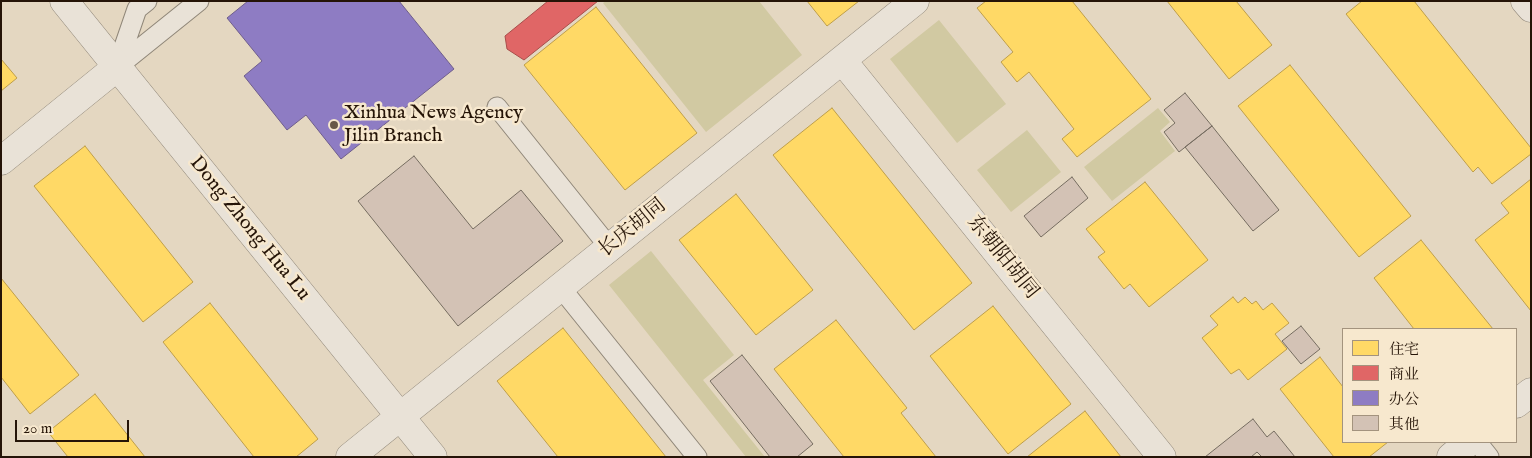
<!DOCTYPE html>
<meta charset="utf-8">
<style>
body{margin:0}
#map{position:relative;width:1532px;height:458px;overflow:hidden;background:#e4d7c1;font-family:"IM FELL English","Noto Serif SC",serif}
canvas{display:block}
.frame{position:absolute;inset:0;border:2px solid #251407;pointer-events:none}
.legend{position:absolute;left:1342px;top:328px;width:175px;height:115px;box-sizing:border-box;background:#f7e8ce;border:1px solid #a3937e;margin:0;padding:6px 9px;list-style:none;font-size:15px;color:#251407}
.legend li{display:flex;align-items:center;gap:10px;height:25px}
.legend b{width:25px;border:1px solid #a3937e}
.scale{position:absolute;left:15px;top:420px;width:114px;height:22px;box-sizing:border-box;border:2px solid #251407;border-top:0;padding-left:6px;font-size:15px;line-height:18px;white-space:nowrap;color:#251407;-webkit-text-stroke:4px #f7e8ce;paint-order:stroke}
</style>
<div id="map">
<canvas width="1532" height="458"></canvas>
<div class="frame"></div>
<ul class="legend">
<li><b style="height:14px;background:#ffd966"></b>住宅</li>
<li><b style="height:14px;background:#e06666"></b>商业</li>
<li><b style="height:14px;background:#8e7cc3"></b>办公</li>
<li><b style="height:14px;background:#d3c2b5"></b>其他</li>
</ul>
<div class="scale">20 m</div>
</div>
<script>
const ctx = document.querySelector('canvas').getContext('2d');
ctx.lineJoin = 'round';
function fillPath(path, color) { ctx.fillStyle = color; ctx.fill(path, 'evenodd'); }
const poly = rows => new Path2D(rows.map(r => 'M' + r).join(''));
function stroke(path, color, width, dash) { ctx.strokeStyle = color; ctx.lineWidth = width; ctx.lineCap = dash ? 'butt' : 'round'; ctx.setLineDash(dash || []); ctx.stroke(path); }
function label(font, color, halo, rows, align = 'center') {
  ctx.font = font + ' "IM FELL English","Noto Serif SC",serif'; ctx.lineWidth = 5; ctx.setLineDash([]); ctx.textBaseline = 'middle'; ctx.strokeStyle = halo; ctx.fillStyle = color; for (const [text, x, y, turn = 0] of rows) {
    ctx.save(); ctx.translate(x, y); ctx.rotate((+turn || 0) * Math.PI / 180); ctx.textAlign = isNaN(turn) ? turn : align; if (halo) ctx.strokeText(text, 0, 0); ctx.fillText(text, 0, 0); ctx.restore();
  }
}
const green = poly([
 [606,1,759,1,802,55,706,132,603,3],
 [939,20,1006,104,957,143,890,59],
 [1158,108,1170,122,1160,131,1175,151,1112,201,1084,167],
 [1027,130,1061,172,1011,212,977,170],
 [651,251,734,355,703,380,765,457,746,457,609,285]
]);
const homes = poly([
 [807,1,859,1,827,26,807,1],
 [986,1,1072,1,1151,99,1077,157,1062,139,1074,129,1029,72,1017,82,1001,62,1013,52,977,8,986,1],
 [1167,1,1236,1,1272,45,1229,79,1167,1],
 [1362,1,1414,1,1531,148,1531,154,1492,184,1478,167,1473,172,1346,14,1362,1],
 [596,7,697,133,625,190,524,65,596,7],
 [1,59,17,78,1,91,1,59],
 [1290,65,1411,216,1359,257,1238,106,1290,65],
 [832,108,972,283,914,330,773,155,832,108],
 [85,146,193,282,143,322,34,186,85,146],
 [1531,179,1531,311,1475,240,1509,213,1501,203,1531,179],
 [1145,182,1208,260,1149,307,1130,284,1124,289,1098,257,1105,252,1086,229,1145,182],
 [736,194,813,290,756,335,679,240,736,194],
 [1421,240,1493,329,1414,329,1374,278,1421,240],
 [1,278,79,375,30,414,1,377,1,278],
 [1233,297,1238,303,1245,297,1252,304,1256,301,1263,310,1272,303,1289,323,1275,334,1287,349,1248,380,1239,369,1231,374,1202,338,1218,325,1210,316,1233,297],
 [210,303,318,439,296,457,254,457,163,342,210,303],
 [993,306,1071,404,1008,454,930,356,993,306],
 [836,320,907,408,901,413,936,457,844,457,774,369,836,320],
 [563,328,666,457,558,457,497,381,563,328],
 [1320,357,1343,387,1343,442,1388,442,1369,457,1334,457,1280,389,1320,357],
 [95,394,145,457,68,457,48,432,95,394],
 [1085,411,1121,457,1027,457,1085,411]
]);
const shops = poly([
 [548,1,598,1,524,60,507,49,505,36,548,1]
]);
const offices = poly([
 [248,1,399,1,454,69,341,159,306,115,287,130,244,76,262,61,227,18,248,1]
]);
const building = poly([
 [1185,93,1212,126,1179,152,1164,132,1175,123,1164,110,1185,93],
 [1212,126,1279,210,1253,231,1185,147,1212,126],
 [414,156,473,229,521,190,563,241,458,326,358,201,414,156],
 [1072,177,1088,198,1041,237,1024,216,1072,177],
 [1301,326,1320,349,1301,364,1282,341,1301,326],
 [742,355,813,444,797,457,770,457,710,381,742,355],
 [1253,419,1267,437,1274,431,1295,457,1262,457,1257,452,1251,457,1205,457,1253,419]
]);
const service = poly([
 [117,67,199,1],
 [117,67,137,9,147,1],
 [497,107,610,248],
 [561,288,697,457],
 [1477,442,1489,457]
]);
const minor = poly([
 [842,60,1162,457],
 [1,161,117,67],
 [350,457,915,1]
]);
const tertiary = poly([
 [64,1,433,457],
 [1525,1,1531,8],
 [1516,404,1531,392],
 [1451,457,1469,442]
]);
const markers = [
 [334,125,5,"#685848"]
];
const poiNames = [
 ["Xinhua News Agency",344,114],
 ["Jilin Branch",344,137]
];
const streetNames = [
 ["Dong Zhong Hua Lu",249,229,51],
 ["长庆胡同",633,229,-39],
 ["东朝阳胡同",1002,258,51]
];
fillPath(green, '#d1c9a2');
fillPath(homes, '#ffd966');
stroke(homes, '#be9e4a', 1);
fillPath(shops, '#e06666');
stroke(shops, '#a84d4a', 1);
fillPath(offices, '#8e7cc3');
stroke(offices, '#6e5d8b', 1);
fillPath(building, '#d3c2b5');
stroke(building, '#756c60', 1);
stroke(service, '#908779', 21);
stroke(minor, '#908779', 29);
stroke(tertiary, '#908779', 29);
stroke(service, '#e9e2d7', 19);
stroke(minor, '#e9e2d7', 28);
stroke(tertiary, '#e9e2d7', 28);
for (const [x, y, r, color] of markers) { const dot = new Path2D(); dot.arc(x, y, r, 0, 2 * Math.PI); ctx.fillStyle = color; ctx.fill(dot); stroke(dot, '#f7e8ce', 2); }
label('20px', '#251407', '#f7e8ce', poiNames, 'left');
label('20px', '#251407', '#f7e8ce', streetNames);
</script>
